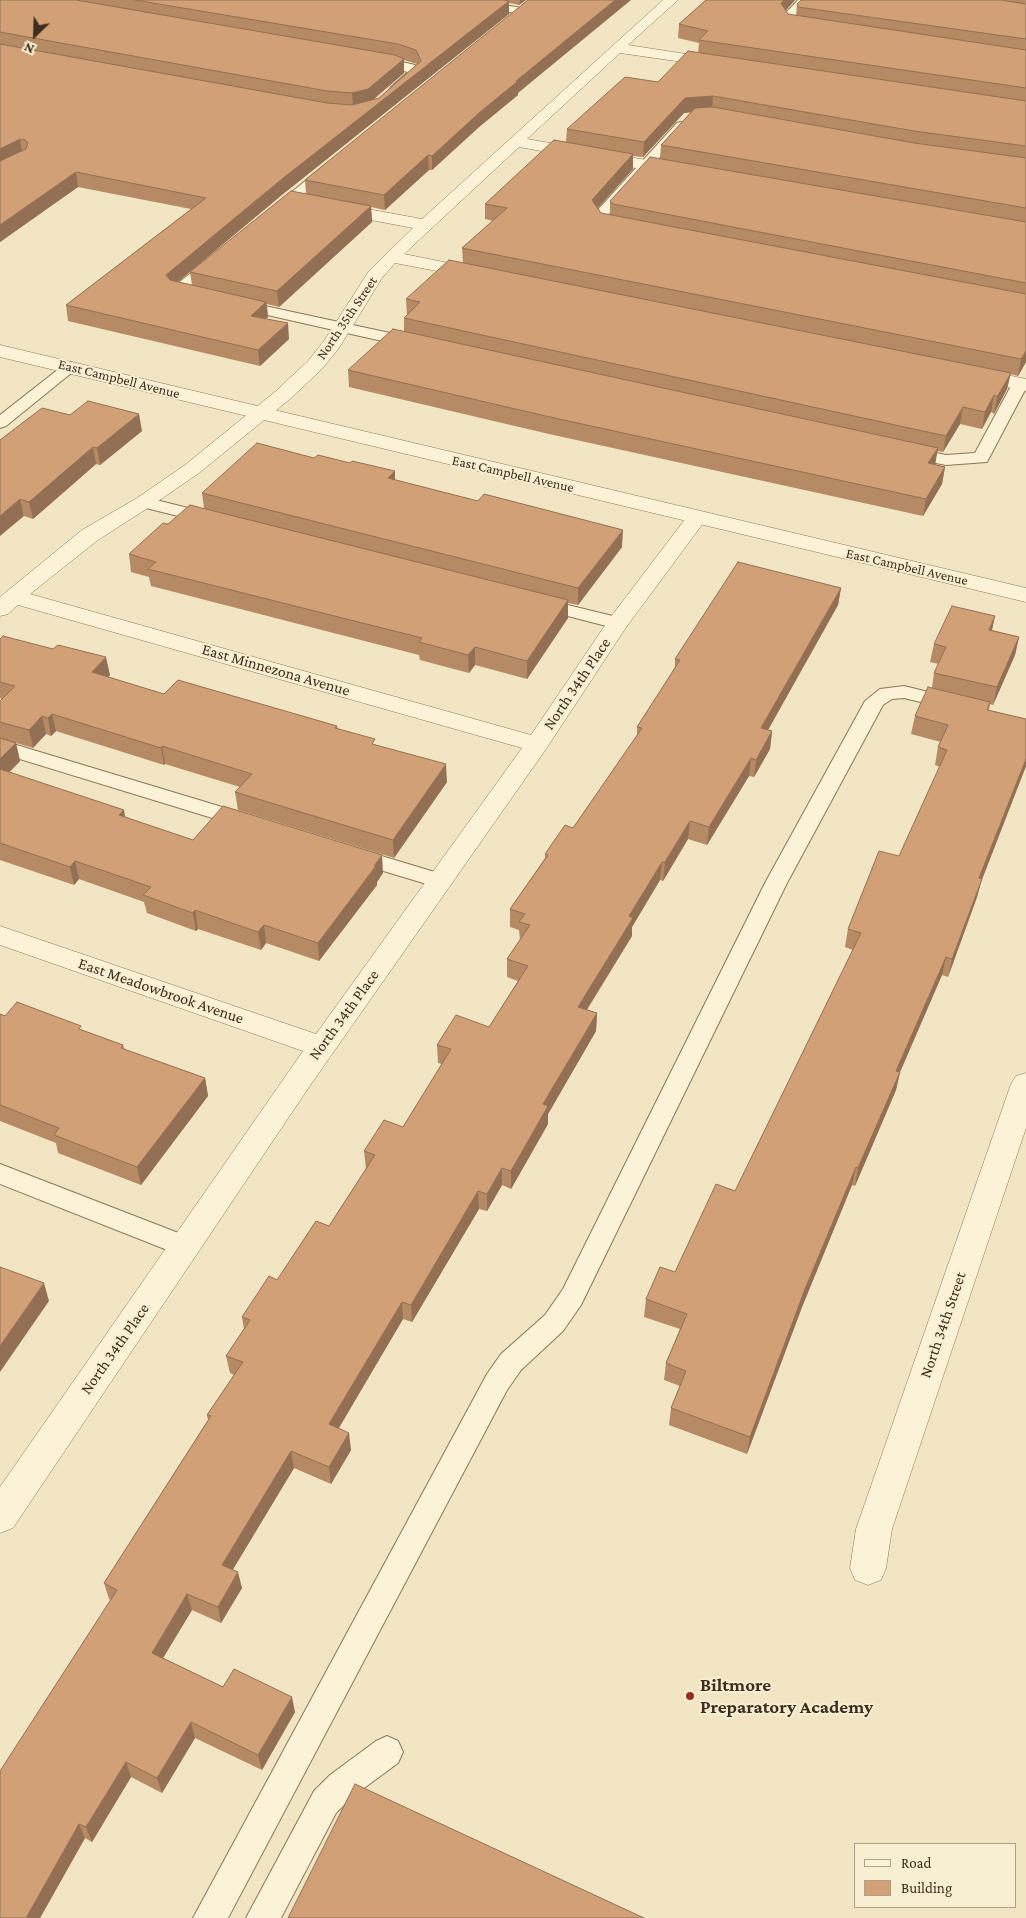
<!DOCTYPE html>
<style>
body{margin:0}
#map{position:relative;width:1026px;height:1918px;overflow:hidden;background:#f1e5c3;font-family:"Crimson Pro",serif}
canvas{display:block}
.legend{position:absolute;left:854px;top:1843px;width:162px;height:65px;box-sizing:border-box;background:#f8efd3;border:1px solid #ada18a;margin:0;padding:6px 9px;list-style:none;font-size:15px;color:#3c2d1d}
.legend li{display:flex;align-items:center;gap:10px;height:25px}
.legend b{width:25px;border:1px solid #ada18a}
.north{position:absolute;left:10px;top:10px;width:50px;height:50px;-webkit-text-stroke:4px #f8efd3;paint-order:stroke;rotate:204deg;font-size:14px;font-weight:700;line-height:20px;text-align:center;color:#3c2d1d}
.north::after{content:'';display:block;margin:auto;width:18px;height:22px;background:#3c2d1d;clip-path:polygon(50% 0,100% 100%,50% 72%,0 100%)}
</style>
<div id="map">
<canvas width="1026" height="1918"></canvas>
<ul class="legend">
<li><b style="height:6px;background:#fbf2d7"></b>Road</li>
<li><b style="height:14px;background:#d2a076"></b>Building</li>
</ul>
<div class="north">N</div>
</div>
<script>
const ctx = document.querySelector('canvas').getContext('2d');
ctx.lineJoin = 'round';
const poly = rows => new Path2D(rows.map(r => 'M' + r).join(''));
function stroke(path, color, width, dash) { ctx.strokeStyle = color; ctx.lineWidth = width; ctx.lineCap = dash ? 'butt' : 'round'; ctx.setLineDash(dash || []); ctx.stroke(path); }
function fillPath(path, color) { ctx.fillStyle = color; ctx.fill(path, 'evenodd'); }
function label(font, color, halo, rows, align = 'center') {
  ctx.font = font + ' "Crimson Pro",serif'; ctx.lineWidth = 4; ctx.setLineDash([]); ctx.textBaseline = 'middle'; ctx.strokeStyle = halo; ctx.fillStyle = color; for (const [text, x, y, turn = 0] of rows) {
    ctx.save(); ctx.translate(x, y); ctx.rotate((+turn || 0) * Math.PI / 180); ctx.textAlign = isNaN(turn) ? turn : align; if (halo) ctx.strokeText(text, 0, 0); ctx.fillText(text, 0, 0); ctx.restore();
  }
}
const service = poly([
 [445,0,473,0,522,8,528,11,522,14,451,3,445,0],
 [798,0,810,0,793,18,796,22,812,26,814,28,812,30,808,31,788,27,781,18,798,0],
 [376,56,415,65,420,73,399,93,391,93,389,90,391,87,408,72,372,63,370,60,372,57,376,56],
 [681,122,687,126,685,129,607,216,611,221,627,224,629,227,627,230,622,231,601,227,593,216,595,213,677,123,681,122],
 [330,164,337,168,335,171,282,214,272,214,270,211,272,208,325,165,330,164],
 [215,257,220,258,222,261,220,264,189,289,201,292,203,295,201,298,196,299,172,294,170,291,172,288,210,258,215,257],
 [237,300,413,338,418,340,421,343,418,346,413,348,232,307,230,304,232,301,237,300],
 [70,362,75,364,78,367,75,370,6,426,0,428,0,415,65,364,70,362],
 [1020,379,1026,381,1026,388,987,462,946,465,900,456,898,452,900,448,906,447,946,455,975,453,1012,384,1014,381,1020,379],
 [144,497,216,515,219,519,216,523,210,524,138,506,135,502,138,498,144,497],
 [539,598,625,619,627,623,625,627,618,629,533,607,530,603,533,599,539,598],
 [904,686,961,700,964,704,961,708,954,710,904,698,892,699,883,705,787,883,581,1305,563,1331,521,1370,507,1390,228,1918,193,1918,487,1374,501,1354,545,1315,563,1289,765,883,865,701,880,689,904,686],
 [0,740,252,816,255,821,252,826,245,828,0,753,0,740],
 [355,848,448,876,451,881,448,886,440,888,347,860,344,855,347,850,355,848],
 [0,1164,194,1239,198,1246,194,1253,185,1257,0,1184,0,1164],
 [387,1736,398,1741,403,1752,398,1763,352,1797,336,1813,281,1918,246,1918,314,1791,330,1775,376,1741,387,1736]
]);
const minor = poly([
 [663,0,678,0,628,45,718,59,723,60,725,63,723,66,718,67,620,53,527,139,680,166,686,168,688,171,686,174,680,176,519,147,404,254,484,270,487,274,484,278,478,279,395,263,382,278,339,348,322,369,290,399,199,473,151,506,98,540,30,594,531,735,610,618,689,514,696,512,703,514,707,518,627,626,546,749,309,1087,13,1528,0,1533,0,1487,303,1051,0,945,0,926,316,1034,522,748,18,605,8,614,0,616,0,597,82,530,137,498,185,465,276,391,308,361,324,341,369,271,413,228,329,212,327,208,329,204,335,203,422,219,663,0],
 [974,368,1026,379,1026,391,967,378,964,374,967,370,974,368],
 [1026,1073,1026,1128,892,1529,886,1568,881,1580,868,1585,855,1580,850,1568,856,1529,1011,1084,1016,1076,1026,1073]
]);
const tertiary = poly([
 [0,345,1026,588,1026,602,0,357,0,345]
]);
const wall = poly([
 [0,0,526,0,519,5,509,3,509,14,283,194,178,282,192,285,190,272,306,194,305,180,518,93,518,95,479,127,432,170,429,170,385,210,371,207,372,222,279,307,267,304,268,317,266,319,289,339,260,366,68,321,66,305,191,209,78,187,0,242],
 [404,60,417,64,379,98,373,100,404,73],
 [706,0,795,0,785,11,788,14,796,16,797,4,801,0,1026,0,1026,362,1018,376,1010,374,1007,389,994,414,991,412,982,429,960,424,943,452,937,451,935,465,945,467,942,484,923,516,549,434,349,387,348,370,404,331,404,318,407,315,406,299,463,263,462,248,493,221,485,219,485,204,566,142,567,129,658,82,698,53,699,43,678,38,679,24],
 [691,112,661,145,660,158,610,201,610,215,601,213,598,208,633,169,633,156,643,157,684,113],
 [70,415,142,431,100,465,96,464,33,519,24,516,0,440],
 [395,480,622,547,578,605,568,603,568,618,527,679,475,665,469,673,420,660,419,655,151,586,149,577,131,572,129,554,168,524,204,508,202,493],
 [841,588,838,605,768,730,772,731,770,749,754,777,749,776,707,845,688,839,663,881,660,880,632,927,632,936,587,1010,597,1013,596,1031,548,1114,548,1124,511,1189,502,1185,487,1211,479,1209,412,1322,403,1319,339,1428,351,1450,331,1484,294,1468,233,1569,242,1588,221,1623,192,1610,163,1658,223,1687,295,1712,262,1770,195,1738,162,1793,131,1777,92,1842,85,1838,40,1918,111,1600,109,1599,104,1583,208,1420,207,1415,234,1375,230,1373,226,1356,244,1329,242,1317,329,1226,366,1169,364,1151,403,1127,442,1064,438,1063,437,1045,489,1027,518,981,507,977,507,959,520,940,519,930,510,927,510,909,545,858,545,854,573,828,637,736,637,727,675,668,675,659],
 [995,616,992,630,1019,637,1015,655,993,705,990,704,989,710,1026,719,1026,766,981,882,977,897,948,977,942,975,900,1072,896,1090,855,1186,852,1185,802,1307,747,1454,669,1425,671,1408,680,1386,664,1380,666,1363,680,1329,644,1317,646,1299,675,1272,735,1191,853,950,845,947,848,929,899,856,940,767,935,765,938,747,941,742,911,734,915,716,932,688,934,673,939,664,930,662,934,644],
 [0,639,110,675,108,677,164,694,337,726,338,729,376,745,447,782,394,858,238,810,235,792,240,787,165,764,164,765,56,731,51,736,46,734,33,748,16,743,20,761,9,772,125,817,193,840,383,873,377,882,377,885,319,961,266,943,261,950,198,929,196,931,147,913,144,902,79,879,74,885,0,860,0,701,2,699,0,698],
 [0,1014,5,1016,82,1030,123,1045,125,1050,205,1078,208,1096,141,1185,58,1153,56,1143,0,1121]
]);
const shadedWall = poly([
 [520,0,526,0,519,5],
 [615,0,631,0,518,93,518,95,479,127,432,170,432,156,479,113,516,81],
 [784,0,795,0,780,17,781,3],
 [509,1,509,14,283,194,168,290,166,275,282,179],
 [404,59,404,73,369,103,353,107,352,93],
 [713,96,712,110,684,113,643,157,644,142,685,98],
 [20,139,22,153,0,165,0,149],
 [633,154,633,169,591,215,592,200],
 [428,155,429,170,385,210,384,195],
 [76,172,78,187,0,242,0,225],
 [371,206,372,222,279,307,277,291],
 [266,302,268,317,253,331,251,316],
 [288,323,289,339,260,366,258,350],
 [1026,351,1026,362,1018,376,1021,359],
 [1011,373,1007,389,994,414,997,397],
 [994,395,991,412,982,429,985,412],
 [963,407,960,424,943,452,946,436],
 [139,414,142,431,100,465,97,448],
 [93,447,96,464,33,519,29,502],
 [938,448,935,465,928,463],
 [945,467,942,484,923,516,926,499],
 [395,471,395,488,388,478],
 [20,499,24,516,0,536,0,516],
 [623,530,622,547,578,605,578,588],
 [841,588,838,605,759,746,761,728],
 [568,600,568,618,527,679,527,661],
 [995,616,991,634,989,630],
 [1019,637,1015,655,993,705,997,687],
 [475,647,475,665,469,673,468,655],
 [106,657,110,675,95,690,92,672],
 [52,714,56,731,51,736,48,718],
 [42,716,46,734,33,748,29,730],
 [772,731,770,749,754,777,756,760],
 [16,743,20,761,0,782,0,759],
 [162,746,165,764,164,765,161,748],
 [751,758,749,776,707,845,709,827],
 [1026,759,1026,766,981,882,977,897,948,977,952,959,979,878],
 [446,764,447,782,394,858,393,840],
 [124,810,127,828,119,815],
 [690,821,688,839,663,881,665,862],
 [382,855,383,873,377,882,377,885,319,961,318,943],
 [75,861,79,879,74,885,70,867],
 [662,862,660,880,632,927,632,936,577,1025,578,1007,629,916],
 [195,910,198,929,196,931,193,913],
 [264,925,266,943,261,950,258,932],
 [946,957,942,975,900,1072,896,1090,855,1186,858,1168,896,1071],
 [597,1013,596,1031,548,1114,548,1124,511,1189,511,1171,543,1104],
 [205,1078,208,1096,141,1185,137,1167],
 [856,1167,852,1185,802,1307,747,1454,750,1437,805,1289],
 [502,1168,502,1185,487,1211,487,1194],
 [478,1191,479,1209,412,1322,411,1305],
 [44,1283,49,1301,0,1372,0,1346],
 [402,1302,403,1319,331,1441,329,1424],
 [349,1433,351,1450,331,1484,329,1467],
 [291,1451,294,1468,226,1581,222,1565],
 [238,1572,242,1588,221,1623,218,1607],
 [187,1594,192,1610,157,1668,152,1653],
 [292,1697,295,1712,262,1770,258,1755],
 [191,1722,195,1738,162,1793,157,1778],
 [126,1762,131,1777,92,1842,86,1827],
 [79,1824,85,1838,40,1918,26,1918]
]);
const building = poly([
 [0,0,76,0,395,55,404,59,368,89,352,93,327,91,0,32,0,0],
 [135,0,503,0,509,1,282,179,166,275,170,280,266,302,251,316,288,323,258,350,66,305,206,198,76,172,0,225,0,161,26,149,28,143,25,140,20,139,0,149,0,44,327,103,352,105,379,98,421,61,416,50,398,44,135,0],
 [528,0,615,0,516,81,518,81,479,113,432,156,428,155,384,195,305,180,528,0],
 [706,0,784,0,781,3,788,14,1026,50,1026,88,699,40,708,31,679,24,706,0],
 [801,0,1001,0,1026,4,1026,39,798,7,797,4,801,0],
 [688,51,1026,101,1026,146,914,131,713,96,685,98,644,142,567,129,625,77,658,82,688,51],
 [713,107,914,143,1026,158,1026,208,661,145,695,108,713,107],
 [554,140,633,154,592,200,601,213,1026,294,1026,351,1021,359,462,248,507,208,485,204,554,140],
 [650,157,1026,222,1026,283,613,204,610,201,650,157],
 [291,191,371,206,277,291,190,272,291,191],
 [449,260,1011,373,997,397,994,395,985,412,963,407,946,436,404,318,420,302,406,299,449,260],
 [393,329,938,448,928,463,945,467,926,499,550,417,348,370,393,329],
 [88,401,139,414,97,448,93,447,29,502,20,499,0,516,0,440,42,408,70,415,88,401],
 [257,443,314,458,318,455,350,463,352,461,395,471,388,478,478,501,484,494,623,530,578,588,202,493,257,443],
 [190,505,568,600,527,661,475,647,468,655,419,642,422,638,148,569,156,562,129,554,163,523,168,524,190,505],
 [738,562,841,588,761,728,772,731,756,760,751,758,709,827,690,821,665,862,662,862,629,916,633,918,578,1007,597,1013,543,1104,548,1106,511,1171,502,1168,487,1194,478,1191,411,1305,402,1302,329,1424,349,1433,329,1467,291,1451,222,1565,238,1572,218,1607,187,1594,152,1653,223,1687,234,1669,292,1697,258,1755,191,1722,157,1778,126,1762,86,1827,79,1824,26,1918,0,1918,0,1771,117,1590,104,1583,211,1416,207,1415,243,1362,226,1356,250,1320,242,1317,269,1276,277,1280,316,1221,329,1226,375,1155,364,1151,384,1120,403,1127,451,1049,437,1045,456,1015,489,1027,528,966,507,959,530,925,519,922,525,914,510,909,548,855,545,854,565,825,573,828,642,728,637,727,680,660,675,659,738,562],
 [952,606,995,616,989,630,1019,637,997,687,934,673,946,647,934,644,952,606],
 [3,636,53,649,58,645,106,657,92,672,164,694,178,680,337,726,335,728,375,739,372,744,446,764,393,840,235,792,252,774,162,746,161,748,52,714,48,718,42,716,29,730,0,722,0,701,15,686,0,682,0,639,3,636],
 [928,687,990,702,987,710,1026,719,1026,759,979,878,982,879,952,959,946,957,896,1071,900,1072,858,1168,856,1167,805,1289,750,1437,671,1408,686,1371,666,1363,687,1314,646,1299,660,1267,675,1272,716,1184,735,1191,861,933,848,929,879,851,899,856,947,750,938,747,948,725,915,716,928,687],
 [0,738,16,743,0,759,0,738],
 [0,769,124,810,119,815,193,840,223,806,382,855,374,866,376,866,318,943,264,925,258,932,195,910,193,913,143,895,151,887,75,861,70,867,0,843,0,769],
 [17,1002,81,1026,79,1029,123,1045,121,1048,205,1078,137,1167,54,1135,59,1128,0,1105,0,1014,5,1016,17,1002],
 [0,1267,44,1283,0,1346,0,1267],
 [355,1784,644,1918,288,1918,355,1784]
]);
const markers = [
 [690,1696,5,"#a02824"]
];
const farStreetnames = [
 ["North 35th Street",347,318,-56],
 ["East Campbell Avenue",119,379,14],
 ["East Campbell Avenue",513,474,13],
 ["East Campbell Avenue",907,567,13]
];
const streetNames = [
 ["East Minnezona Avenue",276,670,16],
 ["North 34th Place",577,684,-56],
 ["East Meadowbrook Avenue",161,991,19],
 ["North 34th Place",344,1015,-54],
 ["North 34th Street",943,1325,-71],
 ["North 34th Place",115,1349,-55]
];
const nearPoinames = [
 ["Biltmore",700,1685],
 ["Preparatory Academy",700,1707]
];
stroke(service, '#8d7658', 2);
stroke(minor, '#8d7658', 1);
stroke(tertiary, '#8d7658', 1);
fillPath(service, '#fbf2d7');
fillPath(minor, '#fbf2d7');
fillPath(tertiary, '#fbf2d7');
fillPath(wall, '#b58a65');
fillPath(shadedWall, '#937053');
fillPath(building, '#d2a076');
stroke(building, '#937053', 1);
for (const [x, y, r, color] of markers) { const dot = new Path2D(); dot.arc(x, y, r, 0, 2 * Math.PI); ctx.fillStyle = color; ctx.fill(dot); stroke(dot, '#f8efd3', 2); }
label('14px', '#3c2d1d', '#f8efd3', farStreetnames);
label('16px', '#3c2d1d', '#f8efd3', streetNames);
label('bold 19px', '#3c2d1d', '#f8efd3', nearPoinames, 'left');
</script>
